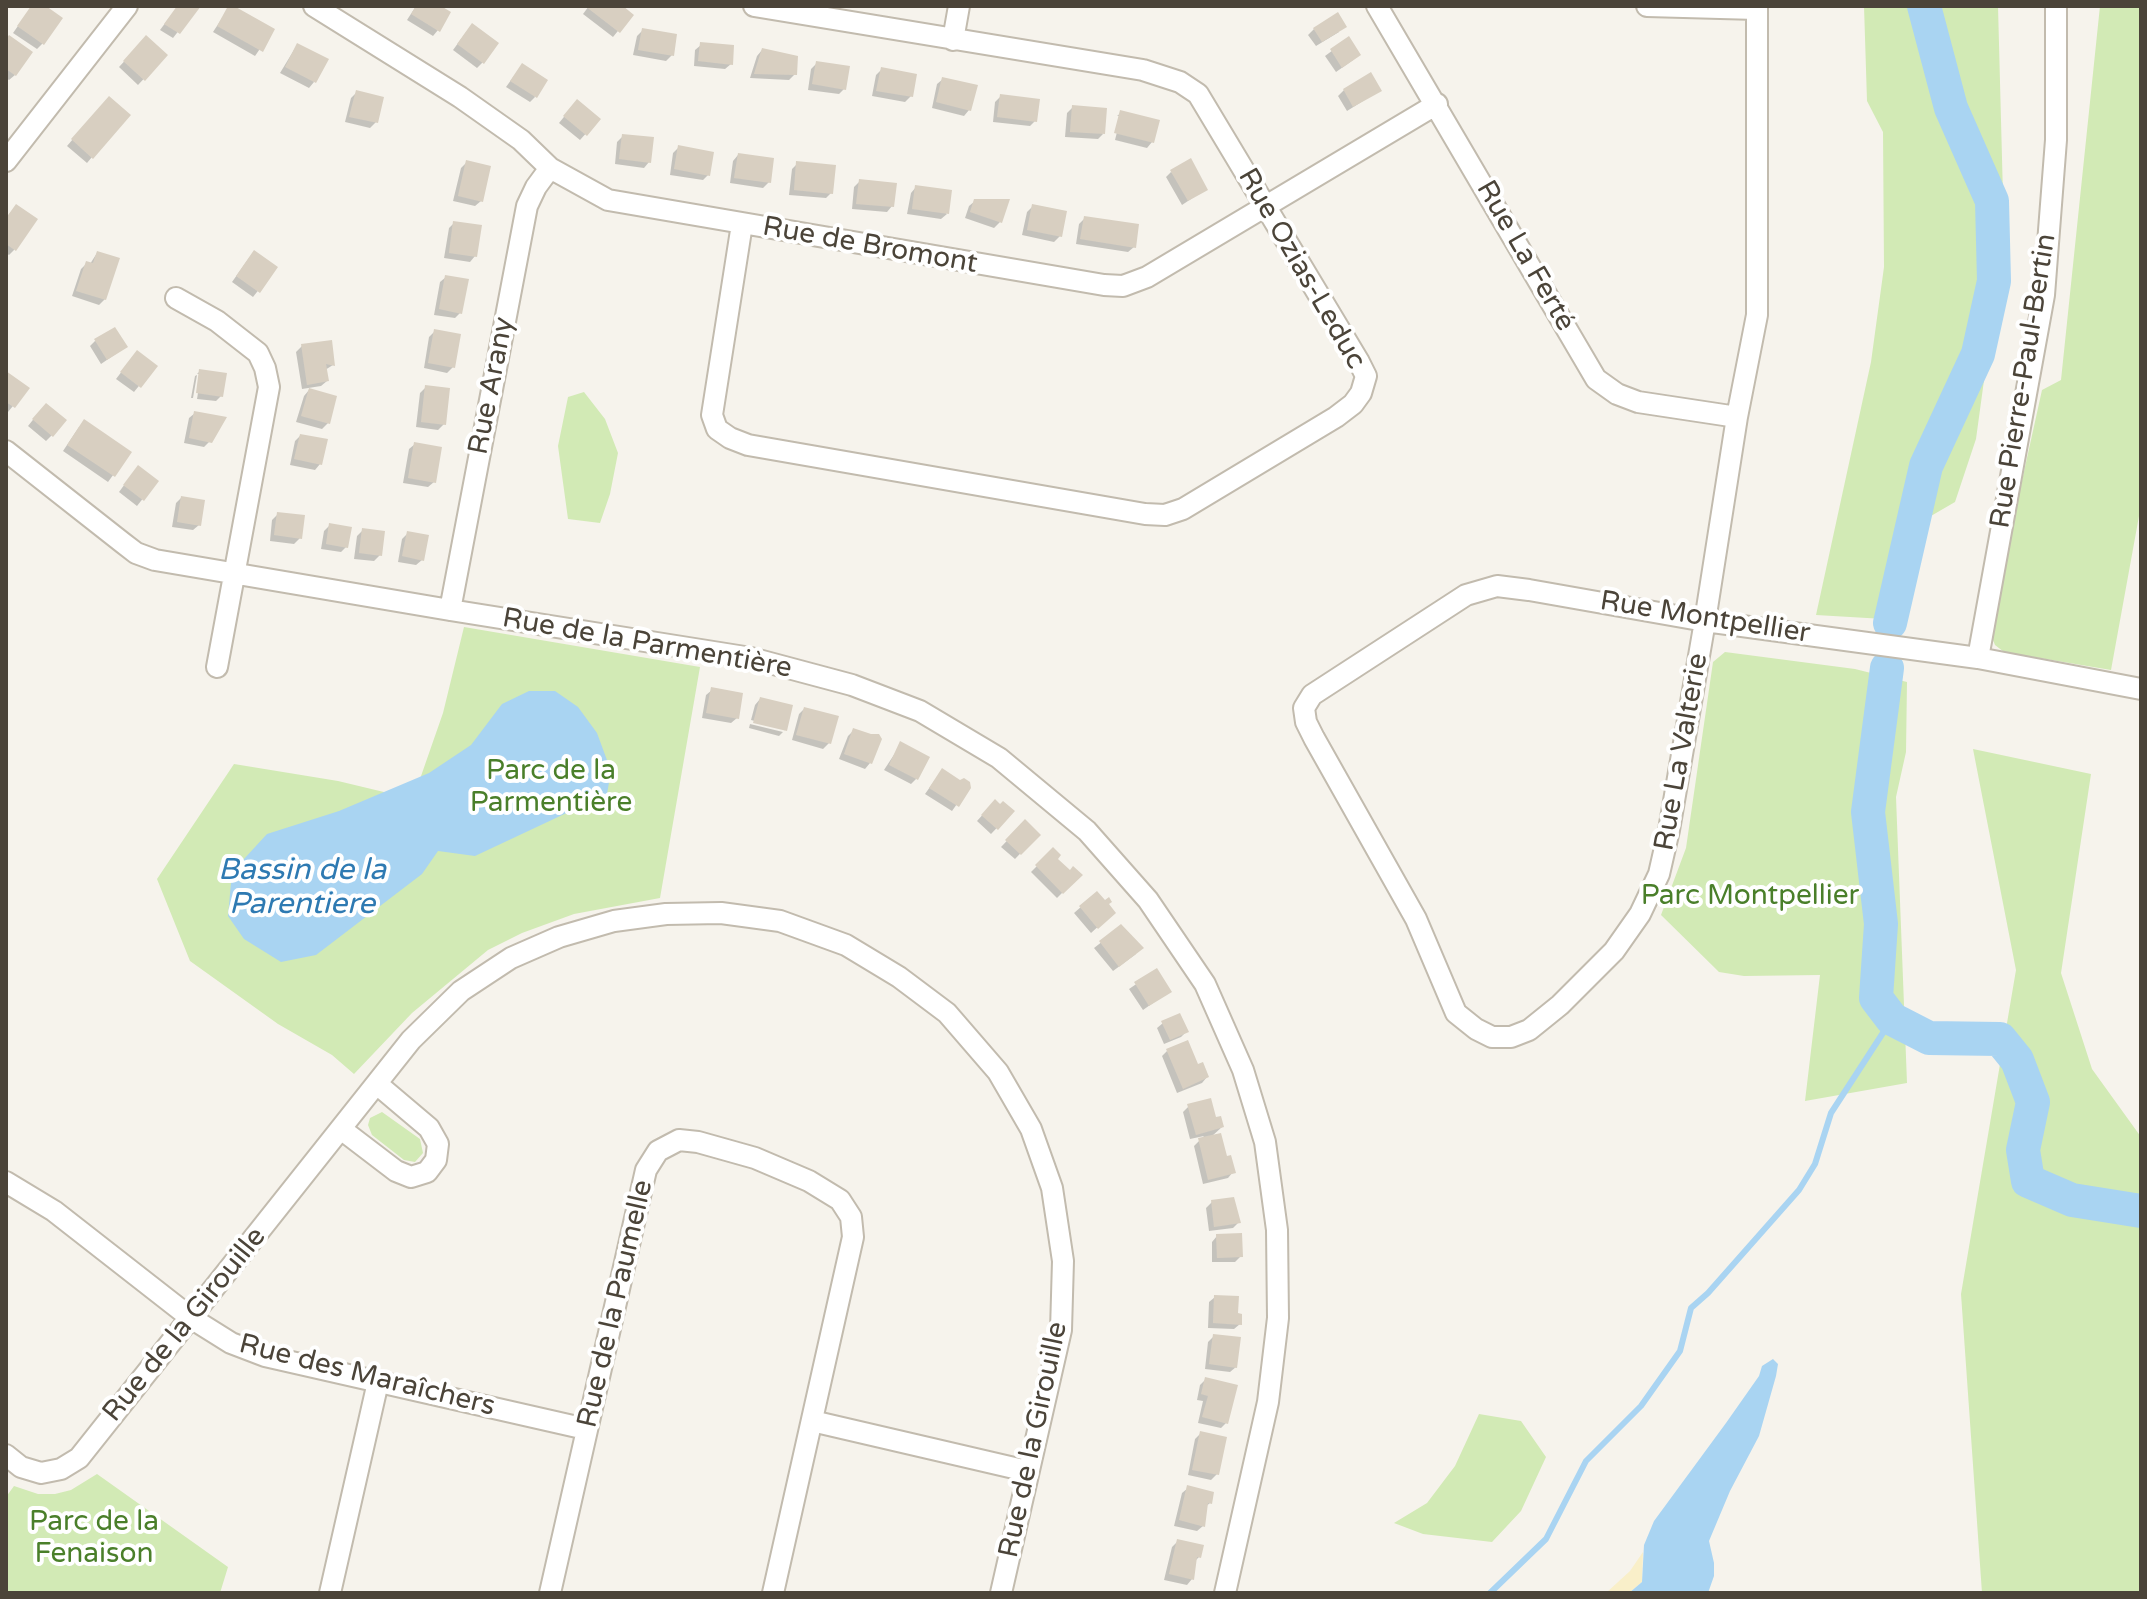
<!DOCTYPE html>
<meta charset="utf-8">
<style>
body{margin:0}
#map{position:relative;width:2147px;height:1599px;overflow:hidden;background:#f6f3ec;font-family:"Varela Round",sans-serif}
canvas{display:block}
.frame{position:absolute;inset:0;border:8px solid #4b4439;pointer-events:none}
</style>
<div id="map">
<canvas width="2147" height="1599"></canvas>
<div class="frame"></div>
</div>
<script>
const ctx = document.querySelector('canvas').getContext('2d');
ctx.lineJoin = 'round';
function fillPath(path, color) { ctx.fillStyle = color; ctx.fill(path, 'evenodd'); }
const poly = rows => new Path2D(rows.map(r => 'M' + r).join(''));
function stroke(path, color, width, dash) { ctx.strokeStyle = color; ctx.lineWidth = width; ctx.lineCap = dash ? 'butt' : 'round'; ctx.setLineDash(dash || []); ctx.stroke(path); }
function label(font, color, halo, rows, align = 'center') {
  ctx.font = font + ' "Varela Round",sans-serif'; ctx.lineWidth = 8; ctx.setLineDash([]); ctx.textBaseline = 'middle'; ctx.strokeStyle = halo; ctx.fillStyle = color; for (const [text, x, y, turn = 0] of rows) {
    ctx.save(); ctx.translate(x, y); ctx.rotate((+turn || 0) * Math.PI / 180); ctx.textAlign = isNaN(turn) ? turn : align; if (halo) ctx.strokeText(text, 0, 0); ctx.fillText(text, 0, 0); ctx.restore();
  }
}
const green = poly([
 [1864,6,1998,6,2004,234,1976,439,1955,502,1912,527,1884,619,1816,615,1871,362,1884,267,1883,132,1867,101],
 [2100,6,2141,6,2141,505,2111,670,2004,652,1995,645,1989,630,2042,390,2061,380],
 [584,392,605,419,618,453,610,494,600,523,568,519,558,446,568,397],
 [464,627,700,667,660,898,574,914,522,933,488,950,412,1013,354,1074,332,1055,278,1024,190,961,157,879,234,764,338,781,413,799,443,713],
 [1725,652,1855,669,1907,682,1906,752,1896,797,1907,1083,1805,1101,1820,975,1744,976,1719,972,1661,915,1686,848,1713,662],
 [1973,749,2091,774,2061,973,2092,1069,2141,1137,2141,1593,1982,1593,1961,1294,2016,970],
 [382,1112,420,1139,423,1153,415,1162,404,1160,372,1135,368,1125,370,1118],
 [1479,1414,1521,1421,1546,1457,1521,1511,1492,1542,1423,1534,1394,1523,1427,1503,1455,1466],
 [97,1474,228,1567,220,1593,6,1593,6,1497,14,1486,38,1494,55,1494,71,1490]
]);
const sand = poly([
 [1643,1552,1642,1582,1629,1593,1606,1593,1630,1571]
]);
const water = poly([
 [529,691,555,691,578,707,597,733,611,771,607,794,475,856,438,851,422,874,316,955,281,962,244,939,228,916,232,872,267,834,339,811,429,773,471,745,502,704],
 [1773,1359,1778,1364,1776,1376,1759,1436,1730,1491,1709,1541,1714,1563,1714,1576,1708,1593,1629,1593,1642,1582,1644,1545,1654,1521,1726,1423,1759,1376,1762,1366]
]);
const shadow = poly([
 [32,6,42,6,42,44,37,49,13,33],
 [178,6,198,6,173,38,160,30],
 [230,6,273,30,255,56,213,32],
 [416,6,437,6,438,30,433,36,407,20],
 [589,6,620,6,631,15,613,37,583,14],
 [1314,29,1339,32,1316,46,1308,35],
 [643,30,672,55,666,61,633,55,637,36],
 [467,31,483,62,477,68,453,50],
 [146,38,166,55,138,85,119,67],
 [1348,39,1353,60,1336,72,1325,56],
 [6,41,15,75,9,80,6,78],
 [297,45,314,82,309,88,280,73],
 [701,45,731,64,725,69,694,66,695,50],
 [762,50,795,74,789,80,750,78,757,56],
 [817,63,844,89,839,94,808,90,811,69],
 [522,65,535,97,530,102,506,87],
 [881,70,911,96,905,102,872,96,876,75],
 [943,79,969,110,964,116,932,108,937,84],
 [1344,90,1379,91,1347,111,1338,96],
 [356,93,376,122,370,128,345,122,351,98],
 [1001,96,1035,121,1030,126,993,122,995,102],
 [103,104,92,157,87,163,67,146],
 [572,107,599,119,580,140,559,123],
 [1073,107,1103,134,1098,139,1065,137,1067,113],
 [1121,113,1152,142,1147,148,1115,140,1121,116,1117,116],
 [623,136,649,162,644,168,615,164,617,142],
 [679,147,708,175,703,180,670,175,673,153],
 [738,155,769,182,763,188,730,183,733,161],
 [467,162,481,201,475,206,453,201,461,168],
 [797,164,831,193,826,198,789,195,792,169],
 [1171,172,1206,189,1182,205,1166,177],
 [860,181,892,206,887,212,852,209,854,187],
 [916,187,947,214,941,219,907,214,911,193],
 [975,201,1000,222,994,228,965,218,969,206],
 [16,206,14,250,9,255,6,253,6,218],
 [1033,206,1060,236,1054,242,1022,235,1027,212],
 [1085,218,1134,247,1128,252,1076,244,1079,224],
 [454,223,475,256,470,262,444,258,449,228],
 [97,253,105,299,99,305,72,296,81,269,87,263,90,264],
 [249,258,276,268,253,297,232,282],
 [446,277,460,313,455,318,434,315,440,282],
 [435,331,453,367,447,373,424,368,429,337],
 [95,341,126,347,101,364,90,346],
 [302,346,333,365,325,370,327,381,321,386,302,389,296,352],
 [132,358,155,366,134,392,116,379],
 [200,371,221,396,216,401,197,399,201,374,197,374],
 [6,373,27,389,8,412,6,411],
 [197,375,193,398,191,398,195,376],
 [426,387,444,424,438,430,416,427,420,393],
 [309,390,328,423,322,429,296,422,304,396],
 [40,411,52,435,46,441,28,426],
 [195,413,210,441,204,447,184,443,189,418],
 [79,427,130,452,108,482,63,451],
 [300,436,320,464,315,470,290,465,295,441],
 [415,444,434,482,428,487,403,483,409,449],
 [133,473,156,482,137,506,119,492],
 [181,498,199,525,193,530,172,527,176,503],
 [278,514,300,538,294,544,270,541,272,520],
 [330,525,346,547,341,552,321,549,324,531],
 [363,530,380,555,374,561,354,559,357,536],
 [408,533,422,560,416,565,398,562,402,539],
 [712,690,737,718,731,723,702,718,706,695],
 [760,699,791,707,784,731,784,729,751,720,755,705],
 [804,709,829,743,823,749,792,740,799,714],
 [750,724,783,732,779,736,749,728],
 [854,730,870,763,865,769,839,759,848,736],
 [901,744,917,778,911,784,884,770],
 [942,770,969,787,952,811,925,794],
 [995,801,1012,812,991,834,977,821],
 [1025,822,1038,835,1015,859,1001,847],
 [1053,850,1056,859,1069,873,1080,875,1057,898,1031,872],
 [1097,893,1113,913,1091,933,1074,913],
 [1121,927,1136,954,1113,971,1094,948],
 [1157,970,1170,991,1143,1010,1129,989],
 [1163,1023,1187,1031,1181,1037,1164,1044,1157,1028],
 [1167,1051,1197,1066,1207,1077,1202,1083,1177,1093,1162,1056],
 [1189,1106,1214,1120,1222,1127,1211,1137,1233,1172,1228,1178,1203,1184,1194,1146,1204,1136,1190,1139,1183,1112],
 [1212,1202,1238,1223,1233,1228,1209,1231,1206,1208],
 [1217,1236,1241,1256,1235,1262,1212,1262,1212,1242],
 [1215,1297,1236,1315,1240,1324,1234,1329,1208,1328,1209,1302],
 [1214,1336,1236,1367,1230,1372,1205,1369,1208,1342],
 [1206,1379,1226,1423,1221,1428,1198,1423,1203,1401,1197,1400,1200,1385],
 [1201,1433,1217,1474,1211,1480,1188,1475,1195,1439],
 [1188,1488,1210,1503,1205,1507,1203,1526,1197,1531,1174,1526,1182,1493],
 [1177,1542,1199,1557,1195,1561,1192,1579,1187,1585,1164,1580,1172,1547]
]);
const stream = poly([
 [1490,1593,1546,1539,1586,1461,1641,1406,1680,1351,1691,1308,1708,1293,1799,1190,1815,1164,1831,1113,1892,1019]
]);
const river = poly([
 [1890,623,1926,466,1978,354,1994,281,1992,201,1951,108,1924,6],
 [1887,668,1868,812,1881,924,1876,998,1892,1019,1929,1038,2000,1039,2017,1060,2033,1102,2023,1150,2028,1181,2072,1200,2141,1211]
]);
const building = poly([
 [31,6,46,6,63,18,44,45,17,26],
 [177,6,201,6,180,34,164,24],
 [228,6,234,6,275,29,263,52,217,26],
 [416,6,441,6,451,12,440,32,411,14],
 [585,6,623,6,634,15,620,33],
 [1338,12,1347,27,1322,42,1313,28],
 [472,23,499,43,484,64,457,44],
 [642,28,677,34,674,56,638,50],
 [9,35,33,52,16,76,6,69,6,39],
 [146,35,168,55,145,81,123,61],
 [1349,36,1361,55,1342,68,1330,49],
 [700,42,734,45,733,65,698,61],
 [297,43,329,59,316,83,285,67],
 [762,48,798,56,797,75,754,74],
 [816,61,850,66,846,90,812,84],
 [522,63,548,80,537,98,510,81],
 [881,67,917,74,913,97,876,91],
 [1371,72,1382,91,1353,107,1343,89],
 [942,77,978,85,971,111,936,102],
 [356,90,384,97,378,123,349,117],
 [1000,94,1040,99,1037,122,997,117],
 [109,96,131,115,93,159,71,139],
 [577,99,601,119,587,136,563,116],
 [1072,105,1107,108,1105,134,1070,132],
 [1120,110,1160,120,1154,143,1114,133],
 [622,134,654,137,651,163,619,159],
 [678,145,714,152,710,176,674,169],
 [738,153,774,158,771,183,734,178],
 [1191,158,1208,190,1188,201,1170,170],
 [466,160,491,166,483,202,458,196],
 [796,161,836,165,833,194,794,190],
 [859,179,897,183,894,207,856,204],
 [915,185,952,190,949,214,912,209],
 [974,199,1010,199,1002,223,970,212],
 [16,204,38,219,16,251,6,244,6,218],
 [1032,204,1067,211,1062,237,1027,230],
 [1084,216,1139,224,1136,248,1080,239],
 [453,221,482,225,477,257,449,253],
 [254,250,278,267,260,293,236,276],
 [97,251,120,258,106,300,76,291,86,261,93,263],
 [445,275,469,279,462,314,439,309],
 [115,327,128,347,107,360,94,339],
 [434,329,461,334,455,368,428,363],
 [332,340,335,366,326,364,329,381,307,385,301,344],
 [137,350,158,366,141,388,120,372],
 [199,369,227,373,223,397,196,393],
 [6,371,30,388,15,408,6,402],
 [425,385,450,388,446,425,421,422],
 [309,388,337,396,330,424,301,416],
 [46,403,67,420,53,437,32,419],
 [194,411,227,417,212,443,189,438],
 [84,419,132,452,115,477,67,445],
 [300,434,328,439,322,465,294,459],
 [414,442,442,447,436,483,408,478],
 [138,465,159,481,144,501,123,485],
 [181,496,205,500,201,526,177,522],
 [277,512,305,515,302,539,274,535],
 [329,523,352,527,348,548,326,544],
 [362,528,385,531,382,556,359,553],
 [407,531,429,535,424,561,402,556],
 [711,687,743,693,739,719,706,713],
 [760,697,793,705,787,731,753,723],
 [804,707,839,716,831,744,796,735],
 [853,728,871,734,879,734,882,739,872,764,844,754],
 [900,741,930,757,918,780,889,765],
 [942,768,960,780,964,778,970,782,971,788,959,807,929,788],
 [995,799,1000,804,1003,801,1015,811,998,830,981,815],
 [1025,819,1041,835,1021,855,1005,840],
 [1053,847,1061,855,1058,859,1070,870,1073,866,1083,875,1063,894,1035,865],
 [1097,891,1105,900,1109,897,1112,902,1109,904,1116,913,1098,929,1079,906],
 [1121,924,1144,948,1119,967,1099,941],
 [1157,968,1172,992,1149,1006,1134,982],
 [1180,1013,1189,1032,1170,1040,1161,1021],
 [1188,1040,1198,1064,1203,1062,1209,1077,1183,1089,1166,1049],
 [1211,1098,1216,1117,1221,1116,1224,1127,1196,1135,1187,1104],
 [1221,1133,1227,1156,1231,1155,1236,1173,1208,1180,1198,1138],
 [1234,1197,1241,1223,1214,1227,1211,1200],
 [1242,1233,1243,1257,1217,1258,1216,1234],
 [1214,1295,1239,1296,1238,1313,1242,1314,1242,1325,1213,1323],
 [1213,1334,1241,1337,1237,1368,1209,1364],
 [1205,1377,1238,1385,1228,1424,1202,1417,1208,1396,1201,1394],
 [1200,1431,1227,1437,1219,1475,1192,1470],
 [1187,1485,1214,1492,1212,1504,1208,1503,1205,1527,1179,1520],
 [1177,1539,1204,1545,1201,1558,1197,1557,1194,1580,1169,1574]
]);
const minor = poly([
 [314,6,460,97,521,140,550,168,608,200,1104,285,1123,286,1147,277,1437,104],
 [1377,6,1596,379,1617,394,1638,402,1737,417],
 [1647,6,1757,9],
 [1757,6,1757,315,1737,417,1705,621,1669,830,1659,874,1640,914,1614,951,1560,1005,1529,1030,1511,1037,1492,1037,1476,1029,1456,1013,1416,919,1314,738,1306,722,1304,708,1312,695,1466,595,1497,586,1529,590,1705,621,1978,658,2141,689],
 [953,40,959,6],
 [6,161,127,6],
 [742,224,712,415,717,429,730,438,748,445,1145,514,1165,515,1183,509,1336,417,1353,404,1361,393,1366,376,1359,362,1198,94,1180,82,1143,70,754,6],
 [176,298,217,321,258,353,265,368,269,387,217,667],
 [6,451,123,543,136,553,155,560,450,610,751,658,852,685,920,711,999,758,1087,831,1148,900,1205,984,1243,1070,1265,1142,1277,1230,1278,1318,1268,1402,1225,1593],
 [450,610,527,206,536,187,550,168],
 [1978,658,2044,295,2056,140,2056,6],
 [341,1129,396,1171,411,1177,427,1172,436,1160,438,1144,429,1128,377,1084],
 [6,1182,54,1211,191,1318,231,1343,265,1356,586,1429],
 [812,1421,1027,1471],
 [6,1455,21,1467,41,1473,61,1469,79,1458,411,1040,461,991,511,958,559,937,614,921,666,914,721,913,780,921,846,945,899,977,947,1013,998,1072,1031,1129,1052,1188,1063,1261,1061,1330,1001,1593],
 [330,1593,378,1382],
 [550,1593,646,1170,658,1151,679,1140,698,1142,755,1158,809,1181,840,1200,851,1217,853,1237,773,1593]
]);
const streetNames = [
 ["Rue de Bromont",870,246,10],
 ["Rue La Ferté",1525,256,60],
 ["Rue Ozias-Leduc",1301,269,60],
 ["Rue Pierre-Paul-Bertin",2024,381,-81],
 ["Rue Arany",492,386,-79],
 ["Rue Montpellier",1705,618,9],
 ["Rue de la Parmentière",647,644,10],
 ["Rue La Valterie",1682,752,-80],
 ["Rue de la Paumelle",616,1304,-77],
 ["Rue de la Girouille",185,1325,-51],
 ["Rue des Maraîchers",367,1376,14],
 ["Rue de la Girouille",1034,1440,-78]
];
const parkNames = [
 ["Parc de la",551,772],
 ["Parmentière",551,804],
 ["Parc Montpellier",1750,897],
 ["Parc de la",94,1523],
 ["Fenaison",94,1555]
];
const waterNames = [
 ["Bassin de la",302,871],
 ["Parentiere",302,905]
];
fillPath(green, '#d2eab5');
fillPath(sand, '#f9efc9');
fillPath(water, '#a9d4f2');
fillPath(shadow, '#0003');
stroke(stream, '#a9d4f2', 6);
stroke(river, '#a9d4f2', 34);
fillPath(building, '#d8cfc1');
stroke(minor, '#c2bbae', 24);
stroke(minor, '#fff', 20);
label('28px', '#4b4439', '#fff', streetNames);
label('28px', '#4a7f2a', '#fff', parkNames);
label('italic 30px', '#2e7ab2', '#fff', waterNames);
</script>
